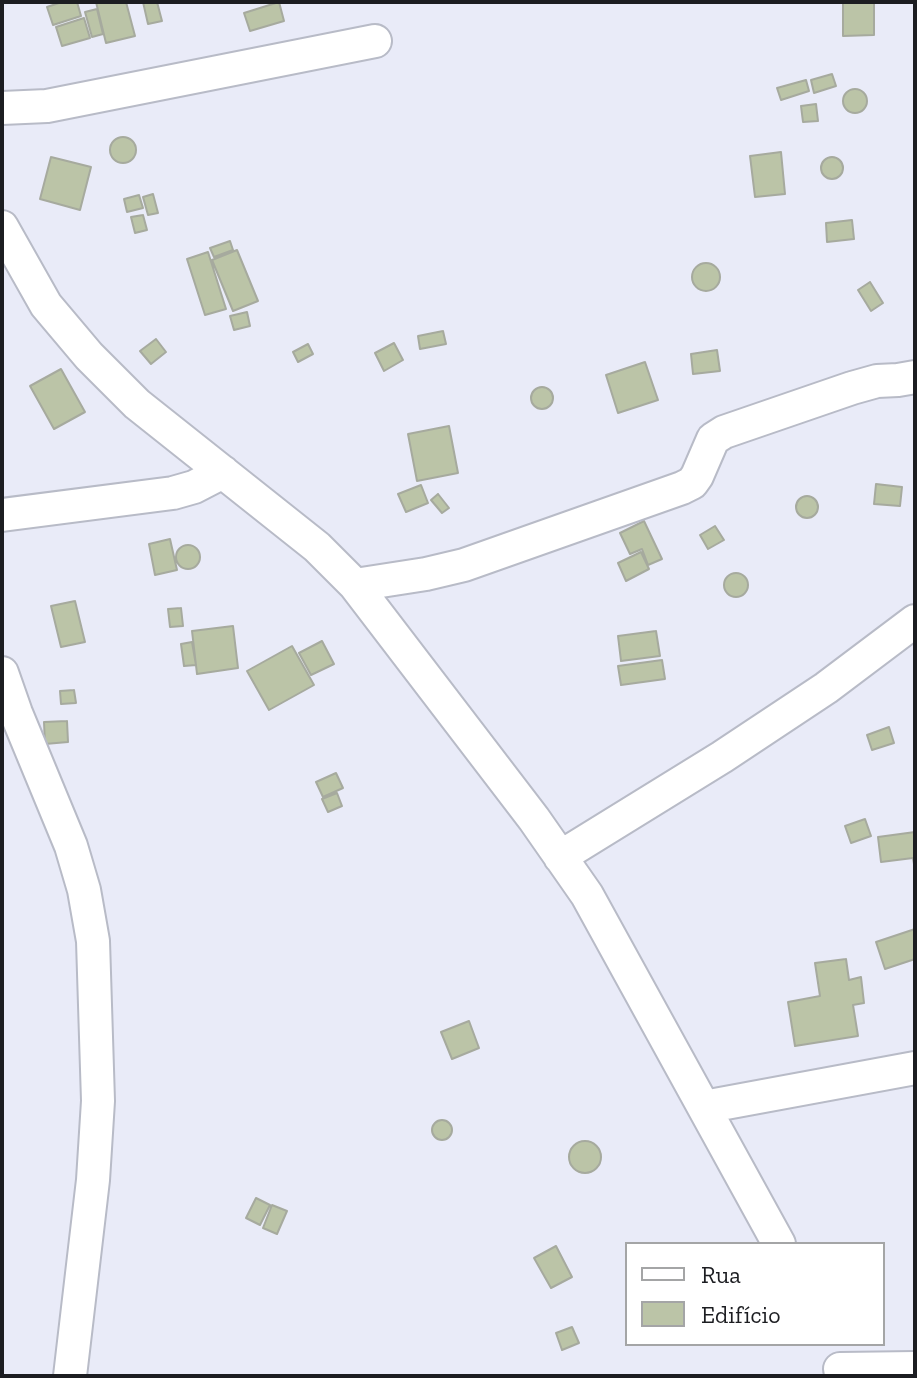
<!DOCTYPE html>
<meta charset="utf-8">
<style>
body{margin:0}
#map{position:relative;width:917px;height:1378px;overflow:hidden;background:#e9ebf8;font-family:"Zilla Slab",serif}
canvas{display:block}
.frame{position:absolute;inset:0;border:4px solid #1c1d21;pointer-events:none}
.legend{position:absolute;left:625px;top:1242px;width:260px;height:104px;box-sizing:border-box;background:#fff;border:2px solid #a4a5a6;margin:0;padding:10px 14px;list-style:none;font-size:24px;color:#1c1d21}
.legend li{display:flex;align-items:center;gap:16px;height:40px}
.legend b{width:40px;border:2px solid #a4a5a6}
</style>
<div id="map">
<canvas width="917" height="1378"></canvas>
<div class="frame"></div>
<ul class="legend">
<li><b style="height:10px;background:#fff"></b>Rua</li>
<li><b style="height:22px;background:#bbc4a7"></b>Edifício</li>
</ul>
</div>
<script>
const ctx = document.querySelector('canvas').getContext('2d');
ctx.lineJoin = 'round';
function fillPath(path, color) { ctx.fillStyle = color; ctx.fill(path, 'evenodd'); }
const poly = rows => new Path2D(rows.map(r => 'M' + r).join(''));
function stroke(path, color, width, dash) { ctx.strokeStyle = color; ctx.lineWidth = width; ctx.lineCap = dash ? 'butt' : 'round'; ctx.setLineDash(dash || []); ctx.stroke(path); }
const building = poly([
 [62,2,77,2,81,16,53,25,47,7,62,2],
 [96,2,126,2,135,36,106,43,96,2],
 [143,2,157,2,162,21,148,24,143,2],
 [279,2,284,21,250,31,244,13,279,2],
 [843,3,874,3,874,35,843,36,843,3],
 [97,9,103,34,92,37,85,12,97,9],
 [84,18,90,38,62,46,56,27,84,18],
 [832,74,836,86,814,93,811,80,832,74],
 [806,80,809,91,781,100,777,88,806,80],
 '843 101a12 12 0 1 1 24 0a12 12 0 1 1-24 0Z',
 [816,104,818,121,803,122,801,106,816,104],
 '110 150a13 13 0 1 1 26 0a13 13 0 1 1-26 0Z',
 [781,152,785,194,755,197,750,156,781,152],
 [51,157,91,167,80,210,40,199,51,157],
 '821 168a11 11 0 1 1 22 0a11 11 0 1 1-22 0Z',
 [153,194,158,213,148,215,143,197,153,194],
 [139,195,143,208,127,212,124,199,139,195],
 [143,215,147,230,135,233,131,217,143,215],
 [852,220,854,239,827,242,826,223,852,220],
 [230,241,233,250,214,257,210,248,230,241],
 [237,250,258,301,233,311,212,260,237,250],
 [208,252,226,309,205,315,187,259,208,252],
 '692 277a14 14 0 1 1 28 0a14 14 0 1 1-28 0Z',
 [870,282,883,303,871,311,858,290,870,282],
 [247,312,250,326,234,330,230,316,247,312],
 [443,331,446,344,420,349,418,336,443,331],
 [156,339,166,352,151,364,140,351,156,339],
 [394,343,403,360,384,371,375,353,394,343],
 [308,344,313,354,298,362,293,352,308,344],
 [717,350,720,371,693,374,691,354,717,350],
 [645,362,658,400,618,413,606,375,645,362],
 [61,369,85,412,54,429,30,386,61,369],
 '531 398a11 11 0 1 1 22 0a11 11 0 1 1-22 0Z',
 [449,426,458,473,417,481,408,434,449,426],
 [876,484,902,487,900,506,874,504,876,484],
 [421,485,428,503,406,512,398,494,421,485],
 [438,494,449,508,442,513,431,500,438,494],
 '796 507a11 11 0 1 1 22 0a11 11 0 1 1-22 0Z',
 [644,521,662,559,648,565,642,549,630,554,620,533,644,521],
 [715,526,724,540,708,549,700,535,715,526],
 [170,539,177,570,155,575,149,544,170,539],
 '176 557a12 12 0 1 1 24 0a12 12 0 1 1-24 0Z',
 [641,552,649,569,626,581,618,563,641,552],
 '724 585a12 12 0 1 1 24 0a12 12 0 1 1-24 0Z',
 [75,601,85,642,61,647,51,606,75,601],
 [181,608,183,626,170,627,168,609,181,608],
 [233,626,238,668,197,674,192,631,233,626],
 [656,631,660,656,621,661,618,636,656,631],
 [322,641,334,664,311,675,299,653,322,641],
 [192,642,196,665,184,666,181,644,192,642],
 [292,646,314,685,269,710,247,671,292,646],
 [662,660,665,679,621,685,618,666,662,660],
 [74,690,76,703,61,704,60,691,74,690],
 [67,721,68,742,45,744,44,722,67,721],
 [889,727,894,743,872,750,867,735,889,727],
 [336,773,343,788,323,797,316,782,336,773],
 [337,793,342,806,328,812,322,799,337,793],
 [865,819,871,836,851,843,845,826,865,819],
 [915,832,915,870,913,858,881,862,878,837,915,832],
 [915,929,915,959,885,969,876,942,915,929],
 [846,959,849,980,861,977,864,1003,853,1005,858,1036,795,1046,788,1002,820,996,815,963,846,959],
 [469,1021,479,1048,452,1059,441,1032,469,1021],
 '432 1130a10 10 0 1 1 20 0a10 10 0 1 1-20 0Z',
 '569 1157a16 16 0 1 1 32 0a16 16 0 1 1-32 0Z',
 [256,1198,270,1205,260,1225,246,1218,256,1198],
 [272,1205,287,1211,277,1234,263,1228,272,1205],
 [556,1246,572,1277,551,1288,534,1258,556,1246],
 [572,1327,579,1343,562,1350,556,1333,572,1327]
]);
const minor = poly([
 [2,108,47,106,375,41],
 [2,227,46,305,89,356,137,404,317,547,355,585,534,819,587,895,779,1244],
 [2,515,173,493,194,487,223,472],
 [355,585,426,574,464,565,682,488,692,483,697,476,713,439,724,432,852,388,877,381,898,380,915,377],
 [2,673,16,713,71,846,84,890,93,941,98,1101,93,1180,70,1376],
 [560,857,722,757,826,688,915,621],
 [704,1107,915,1068],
 [840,1369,915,1368]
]);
fillPath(building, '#bbc4a7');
stroke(building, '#a6aa9e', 2);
stroke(minor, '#b8bbc7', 36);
stroke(minor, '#fff', 32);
</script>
